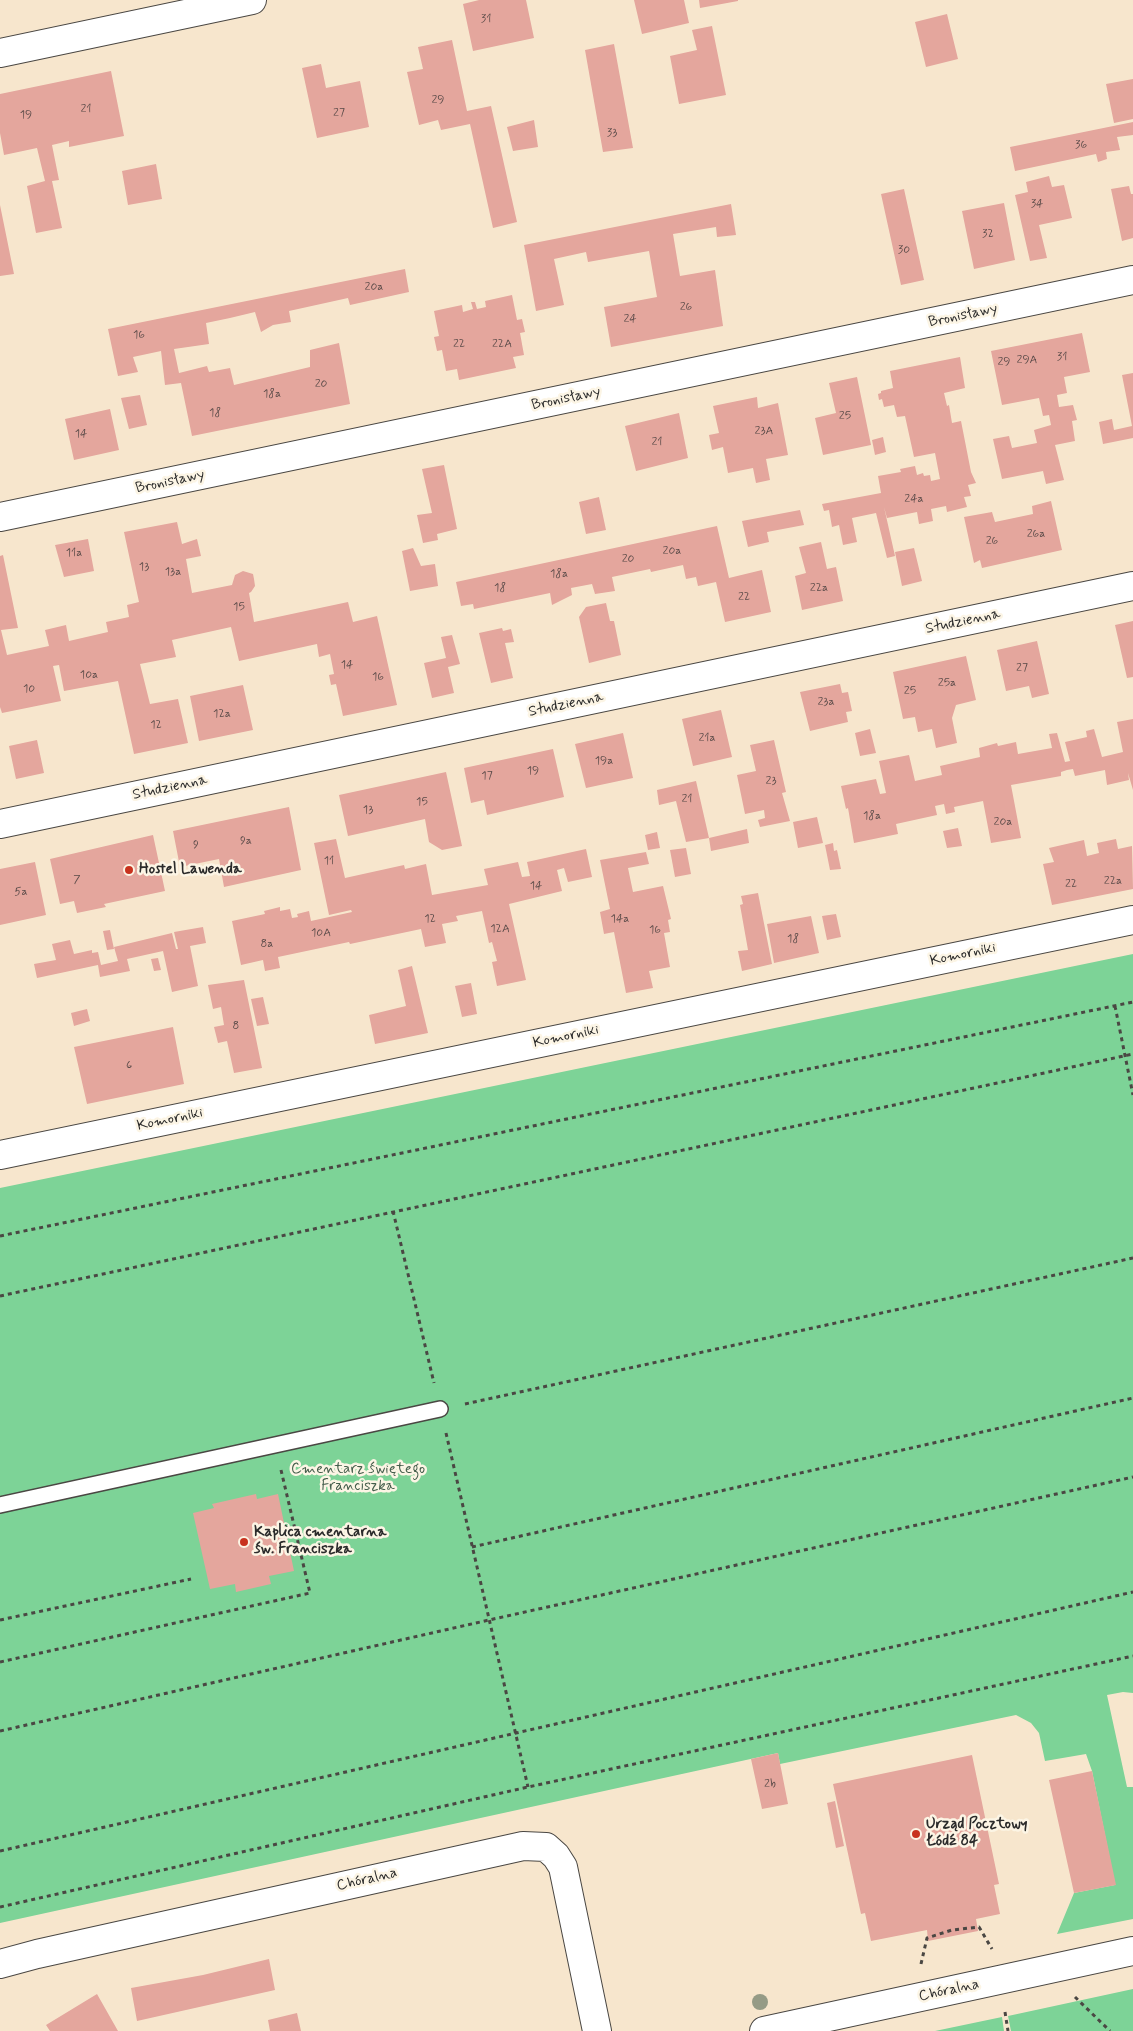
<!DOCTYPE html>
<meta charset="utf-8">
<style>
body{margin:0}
canvas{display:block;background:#f7e6cd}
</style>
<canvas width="1133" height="2031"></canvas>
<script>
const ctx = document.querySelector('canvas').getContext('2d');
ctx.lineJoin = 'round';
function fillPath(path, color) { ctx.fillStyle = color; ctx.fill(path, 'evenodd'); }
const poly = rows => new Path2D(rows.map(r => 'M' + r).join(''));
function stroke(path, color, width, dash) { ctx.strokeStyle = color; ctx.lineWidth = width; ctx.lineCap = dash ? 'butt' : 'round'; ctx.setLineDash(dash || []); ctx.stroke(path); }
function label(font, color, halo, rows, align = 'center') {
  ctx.font = font + ' Mynerve,sans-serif'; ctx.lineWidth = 5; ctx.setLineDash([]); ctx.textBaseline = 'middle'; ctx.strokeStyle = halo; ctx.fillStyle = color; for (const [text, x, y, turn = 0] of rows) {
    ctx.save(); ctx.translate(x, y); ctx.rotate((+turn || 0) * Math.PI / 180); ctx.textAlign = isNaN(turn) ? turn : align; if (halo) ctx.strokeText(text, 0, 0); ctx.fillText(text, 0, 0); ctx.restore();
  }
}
const green = poly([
 [1133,954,1133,1693,1123,1692,1107,1695,1127,1787,1133,1787,1133,1919,1057,1934,1074,1893,1115,1885,1092,1771,1086,1754,1045,1761,1039,1733,1031,1723,1016,1715,780,1764,778,1753,0,1923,0,1188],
 [1133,1989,1133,2031,1011,2031,1008,2016],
 [1002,2017,1004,2031,935,2031]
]);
const building = poly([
 [479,0,526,0,534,38,473,51,463,4],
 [634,0,684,0,689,23,642,34],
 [699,0,738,0,738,1,700,8],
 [947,14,958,59,926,67,915,22],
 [712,26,726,95,679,104,670,56,697,50,692,30],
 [452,40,467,111,491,106,517,222,493,228,470,124,441,130,438,120,419,125,407,72,423,69,418,47],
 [614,44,633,148,603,152,585,50],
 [321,64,326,88,360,81,369,127,317,138,302,68],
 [111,71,124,136,69,147,69,141,52,145,59,180,52,181,62,228,36,233,27,186,45,181,37,148,4,155,0,133,0,94],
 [1133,79,1133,119,1114,123,1106,84],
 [534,120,538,147,513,151,507,127],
 [1133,122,1133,135,1117,137,1120,150,1106,152,1107,159,1098,162,1096,154,1015,171,1010,147],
 [156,164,162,199,128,205,122,171],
 [1049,176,1052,187,1064,185,1072,218,1039,225,1047,258,1030,261,1015,195,1028,192,1026,182],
 [1129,186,1131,194,1133,194,1133,238,1122,241,1111,189],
 [904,189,924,280,901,285,881,194],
 [1004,203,1015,260,974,269,962,211],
 [731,204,736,235,717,237,716,227,673,234,680,276,715,270,723,326,611,347,604,307,657,297,649,251,588,262,586,252,554,259,564,305,536,311,524,245],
 [0,205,14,274,0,276],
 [405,269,409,292,350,305,348,298,289,311,291,322,273,325,261,332,255,312,230,318,206,323,209,344,174,349,179,373,207,366,209,372,230,368,234,385,310,367,310,350,339,343,350,404,192,436,181,383,165,385,161,351,133,357,138,372,118,376,108,329],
 [512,295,517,320,522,319,525,332,520,333,524,355,513,357,516,368,459,380,457,369,446,371,442,350,437,351,434,337,439,336,434,311,462,305,463,312,473,309,471,302,475,302,477,309,486,307,485,301],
 [1082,333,1090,372,1064,377,1067,393,1057,395,1059,407,1073,405,1077,420,1072,421,1075,441,1055,445,1064,480,1046,484,1043,471,1002,479,993,439,1009,436,1012,448,1037,443,1034,430,1051,425,1049,415,1043,416,1039,398,1002,405,991,351],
 [960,357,965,388,944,393,947,406,949,405,952,423,961,421,971,472,976,483,968,485,971,496,964,497,967,507,947,512,946,506,931,509,933,521,919,524,917,512,887,518,884,507,895,556,887,558,876,513,852,518,857,542,843,545,839,525,832,527,829,510,824,511,822,504,881,493,878,476,901,472,900,469,915,466,917,475,923,473,924,476,930,475,931,481,940,479,935,453,914,457,905,416,897,417,894,405,884,407,882,399,879,400,878,394,881,393,881,391,893,388,890,371],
 [1133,373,1133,438,1103,444,1099,422,1112,419,1114,430,1132,426,1122,375],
 [857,377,871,445,823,455,815,418,836,413,829,383],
 [140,395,147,425,129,429,121,398],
 [757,397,758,408,778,403,788,455,766,459,770,480,756,483,753,468,728,473,723,447,712,450,709,435,719,433,713,406],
 [110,409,119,450,74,460,65,419],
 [679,413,688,458,636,471,625,426],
 [883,437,886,452,875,455,872,440],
 [444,465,457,529,437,534,438,540,423,543,417,515,432,513,422,469],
 [599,497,606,530,586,534,579,502],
 [1051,501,1062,550,982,568,980,560,974,563,964,517,992,512,995,522,1033,514,1032,506],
 [800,510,804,525,767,532,769,542,748,547,742,521],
 [177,522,182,544,197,539,201,556,186,559,192,593,232,585,235,575,243,571,253,574,254,579,255,586,251,592,249,593,254,622,348,602,353,622,377,616,397,705,343,716,336,684,331,685,329,675,334,674,330,654,319,657,317,644,239,661,231,627,172,640,176,657,140,664,150,704,178,699,188,743,134,754,118,681,64,691,59,665,53,666,61,701,2,713,0,707,0,556,3,555,18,628,1,630,7,655,49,646,45,630,66,625,69,641,108,632,106,622,129,617,127,605,139,602,124,532],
 [717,526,729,578,762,570,771,612,725,622,716,582,698,586,696,577,686,579,683,565,651,572,650,569,612,577,615,591,595,594,592,584,571,588,572,595,552,605,550,593,474,609,473,604,461,606,456,582],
 [88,539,94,571,64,577,55,545],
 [821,542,827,569,836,567,843,601,802,610,795,576,806,573,799,547],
 [413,548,421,566,435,564,438,586,410,591,402,551],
 [914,548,922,581,902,586,895,552],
 [606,603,610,621,614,621,621,655,589,663,579,617,586,607],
 [1133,621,1133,677,1127,678,1115,625],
 [502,628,503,631,511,629,514,642,505,643,513,678,491,683,479,633],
 [452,635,460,664,448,667,454,693,432,698,424,663,446,658,441,637],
 [1037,641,1049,694,1032,698,1029,686,1006,691,997,650],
 [966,656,976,700,956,705,952,718,957,743,936,748,932,729,918,732,915,717,903,719,893,672],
 [840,684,842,693,848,692,852,711,846,712,848,722,810,731,800,692],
 [243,685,253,730,199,741,190,696],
 [721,710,732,757,693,766,682,719],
 [1133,719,1133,790,1128,773,1129,780,1107,785,1105,770,1075,776,1073,769,1067,770,1061,772,1061,776,1011,785,1021,838,991,843,983,801,954,807,955,812,946,814,944,804,935,806,937,815,896,824,898,834,854,843,848,808,846,809,841,786,876,779,880,794,886,793,879,761,909,755,915,781,942,775,940,766,980,757,979,748,997,743,998,746,1016,742,1018,754,1052,748,1049,734,1057,733,1065,762,1070,761,1065,742,1087,737,1086,731,1094,729,1102,757,1123,752,1117,722],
 [870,729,876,753,860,756,855,733],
 [623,733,633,778,586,788,575,744],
 [37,740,44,773,16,779,9,746],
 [774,740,786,792,782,793,790,821,760,827,758,820,765,818,764,810,745,814,737,775,756,771,750,745],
 [553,749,564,797,487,815,484,800,471,803,464,768],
 [446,772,462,846,442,850,429,842,425,819,348,836,339,795],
 [696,781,709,838,686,842,676,801,659,805,657,790],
 [289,807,301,870,224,887,219,859,180,867,173,831],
 [817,817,823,843,798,848,793,822],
 [958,828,962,846,947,848,943,831],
 [747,829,749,843,711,851,709,838],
 [657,832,660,848,648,850,645,835],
 [153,835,165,891,104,904,106,907,77,913,74,901,60,904,50,859],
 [336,839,345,878,404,865,405,869,426,864,432,895,488,885,484,869,518,862,522,877,530,876,527,862,586,849,592,877,568,882,564,868,557,870,562,891,509,904,526,980,497,986,492,962,497,961,492,942,489,943,482,911,456,916,458,921,442,924,446,943,425,947,421,929,350,944,349,942,278,957,280,968,265,971,263,960,241,965,232,921,265,914,264,911,280,907,280,911,290,909,292,918,298,917,297,914,309,911,311,921,352,912,351,910,329,915,314,843],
 [1116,839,1118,849,1132,846,1133,889,1052,905,1043,864,1054,862,1049,848,1084,840,1087,856,1099,853,1097,843],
 [833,843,834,851,837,850,841,869,830,870,825,845],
 [686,848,691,874,675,877,670,850],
 [646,852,649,864,628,868,633,892,663,886,671,919,668,920,670,932,664,933,670,967,649,971,653,988,626,993,614,932,604,934,600,912,610,909,600,860],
 [35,862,46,915,0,925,0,869],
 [758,893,772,964,742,971,738,951,748,950,740,905,743,904,741,896],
 [836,914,841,937,827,940,822,916],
 [811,916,819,953,774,963,767,924],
 [203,927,206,943,190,946,198,986,172,992,163,951,127,959,130,971,100,977,98,965,37,978,34,964,56,960,52,944,70,940,74,954,92,950,92,953,98,952,101,965,118,961,114,947,172,933,176,949,178,949,174,932],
 [110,930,114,949,107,950,103,931],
 [158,958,161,970,154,971,151,959],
 [412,966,428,1033,375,1044,369,1015,406,1006,398,970],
 [244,980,262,1068,234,1073,227,1041,218,1043,214,1027,224,1025,221,1007,213,1009,208,985],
 [471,983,477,1014,462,1017,455,986],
 [263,997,269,1024,257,1026,251,999],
 [87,1009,90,1021,74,1026,71,1013],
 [173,1027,184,1084,87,1104,74,1047],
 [256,1494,257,1499,278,1494,294,1571,269,1576,271,1584,236,1592,235,1584,210,1589,193,1513,214,1508,212,1504],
 [778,1753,788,1804,762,1809,751,1759],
 [972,1755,999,1884,994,1885,1000,1914,976,1919,978,1931,928,1941,927,1930,871,1941,865,1913,861,1914,833,1784],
 [1092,1771,1116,1885,1074,1893,1049,1780],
 [835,1801,844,1846,836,1848,827,1803],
 [269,1959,275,1990,137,2021,131,1988,203,1975],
 [97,1994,118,2031,50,2031,46,2025],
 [297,2013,301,2031,270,2031,268,2020]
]);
const path = poly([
 [1115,1006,1133,1095],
 [393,1211,434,1383],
 [0,1236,1133,1002],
 [0,1296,1133,1054],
 [465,1404,1133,1258],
 [446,1433,528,1787],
 [472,1547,1133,1398],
 [0,1620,191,1579],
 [0,1662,310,1593,281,1470],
 [0,1731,489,1620,1133,1477],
 [0,1851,1133,1592],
 [0,1907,528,1787,1133,1656],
 [921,1964,927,1938,952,1930,979,1927,992,1949],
 [1075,1997,1110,2031],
 [1005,2012,1008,2031]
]);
const lane = poly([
 [0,1505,440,1409]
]);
const street = poly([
 [0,53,252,0],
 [0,517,1133,280],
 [0,824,1133,586],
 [0,1155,1133,920],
 [0,1964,37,1954,523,1846,546,1847,556,1856,563,1867,597,2031],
 [764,2031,1133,1951]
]);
const trees = [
 [760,2002]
];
const markers = [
 [129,870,5,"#c8321e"],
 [244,1542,5,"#c8321e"],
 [916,1834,5,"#c8321e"]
];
const numberNames = [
 ["31",486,19],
 ["29",438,100],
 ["21",86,109],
 ["27",339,113],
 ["19",26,115],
 ["33",612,133],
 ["36",1081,145],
 ["34",1037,204],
 ["32",988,234],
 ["30",904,250],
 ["20a",374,287],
 ["26",686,307],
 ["24",630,319],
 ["16",139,335],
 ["22",459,344],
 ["22A",502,344],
 ["31",1062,357],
 ["29A",1027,360],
 ["29",1004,362],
 ["20",321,384],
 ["18a",272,394],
 ["18",215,413],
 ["25",845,416],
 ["23A",764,431],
 ["14",81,434],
 ["21",657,442],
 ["24a",914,499],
 ["26a",1036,534],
 ["26",992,541],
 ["20a",672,551],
 ["11a",74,553],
 ["20",628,559],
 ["13",144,567],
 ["13a",173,572],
 ["18a",559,574],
 ["18",500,588],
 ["22a",819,588],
 ["22",744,597],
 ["15",239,607],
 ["14",347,665],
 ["27",1022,668],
 ["10a",89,675],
 ["16",378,677],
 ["25a",947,683],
 ["10",29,689],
 ["25",910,691],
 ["23a",826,702],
 ["12a",222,714],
 ["12",156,725],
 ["21a",707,738],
 ["19a",604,761],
 ["19",533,771],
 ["17",487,776],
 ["23",771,781],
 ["21",687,799],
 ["15",422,802],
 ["13",368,810],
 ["18a",872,816],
 ["20a",1003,822],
 ["9a",246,841],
 ["9",196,845],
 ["11",329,861],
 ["7",77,880],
 ["22a",1113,881],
 ["22",1071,884],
 ["14",536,886],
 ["5a",21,892],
 ["12",430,919],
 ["14a",620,919],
 ["12A",500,929],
 ["16",655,930],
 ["10A",321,933],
 ["18",793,939],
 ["8a",267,944],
 ["8",236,1026],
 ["6",129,1065],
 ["2b",770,1784]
];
const streetNames = [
 ["Bronisławy",963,316,-12],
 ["Bronisławy",566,399,-12],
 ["Bronisławy",170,482,-12],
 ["Studzienna",963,622,-12],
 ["Studzienna",566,705,-12],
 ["Studzienna",170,788,-12],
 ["Komorniki",963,955,-12],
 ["Komorniki",566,1037,-12],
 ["Komorniki",170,1120,-12],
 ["Chóralna",367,1880,-13],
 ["Chóralna",949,1991,-12]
];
const poiNames = [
 ["Hostel Lawenda",139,870],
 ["Kaplica cmentarna",254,1533],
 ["św. Franciszka",254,1550],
 ["Urząd Pocztowy",926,1825],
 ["Łódź 84",926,1842]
];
const parkNames = [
 ["Cmentarz świętego",358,1470],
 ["Franciszka",358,1487]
];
fillPath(green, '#7dd397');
fillPath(building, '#e4a69d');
stroke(lane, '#4a4743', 18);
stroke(street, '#4a4743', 30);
stroke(path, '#4a4743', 3, [4, 4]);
stroke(lane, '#fff', 15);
stroke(street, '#fff', 28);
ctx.fillStyle = '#959b86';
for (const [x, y] of trees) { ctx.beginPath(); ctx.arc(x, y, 8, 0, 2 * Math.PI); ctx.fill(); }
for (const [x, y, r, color] of markers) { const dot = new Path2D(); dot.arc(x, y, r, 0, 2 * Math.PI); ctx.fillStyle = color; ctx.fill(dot); stroke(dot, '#fcf5e5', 2); }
label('12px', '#594a48', null, numberNames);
label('15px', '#2b2b2b', '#fcf5e5', streetNames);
label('bold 15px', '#2b2b2b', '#fcf5e5', poiNames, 'left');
label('15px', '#445d4b', '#fcf5e5', parkNames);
</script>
